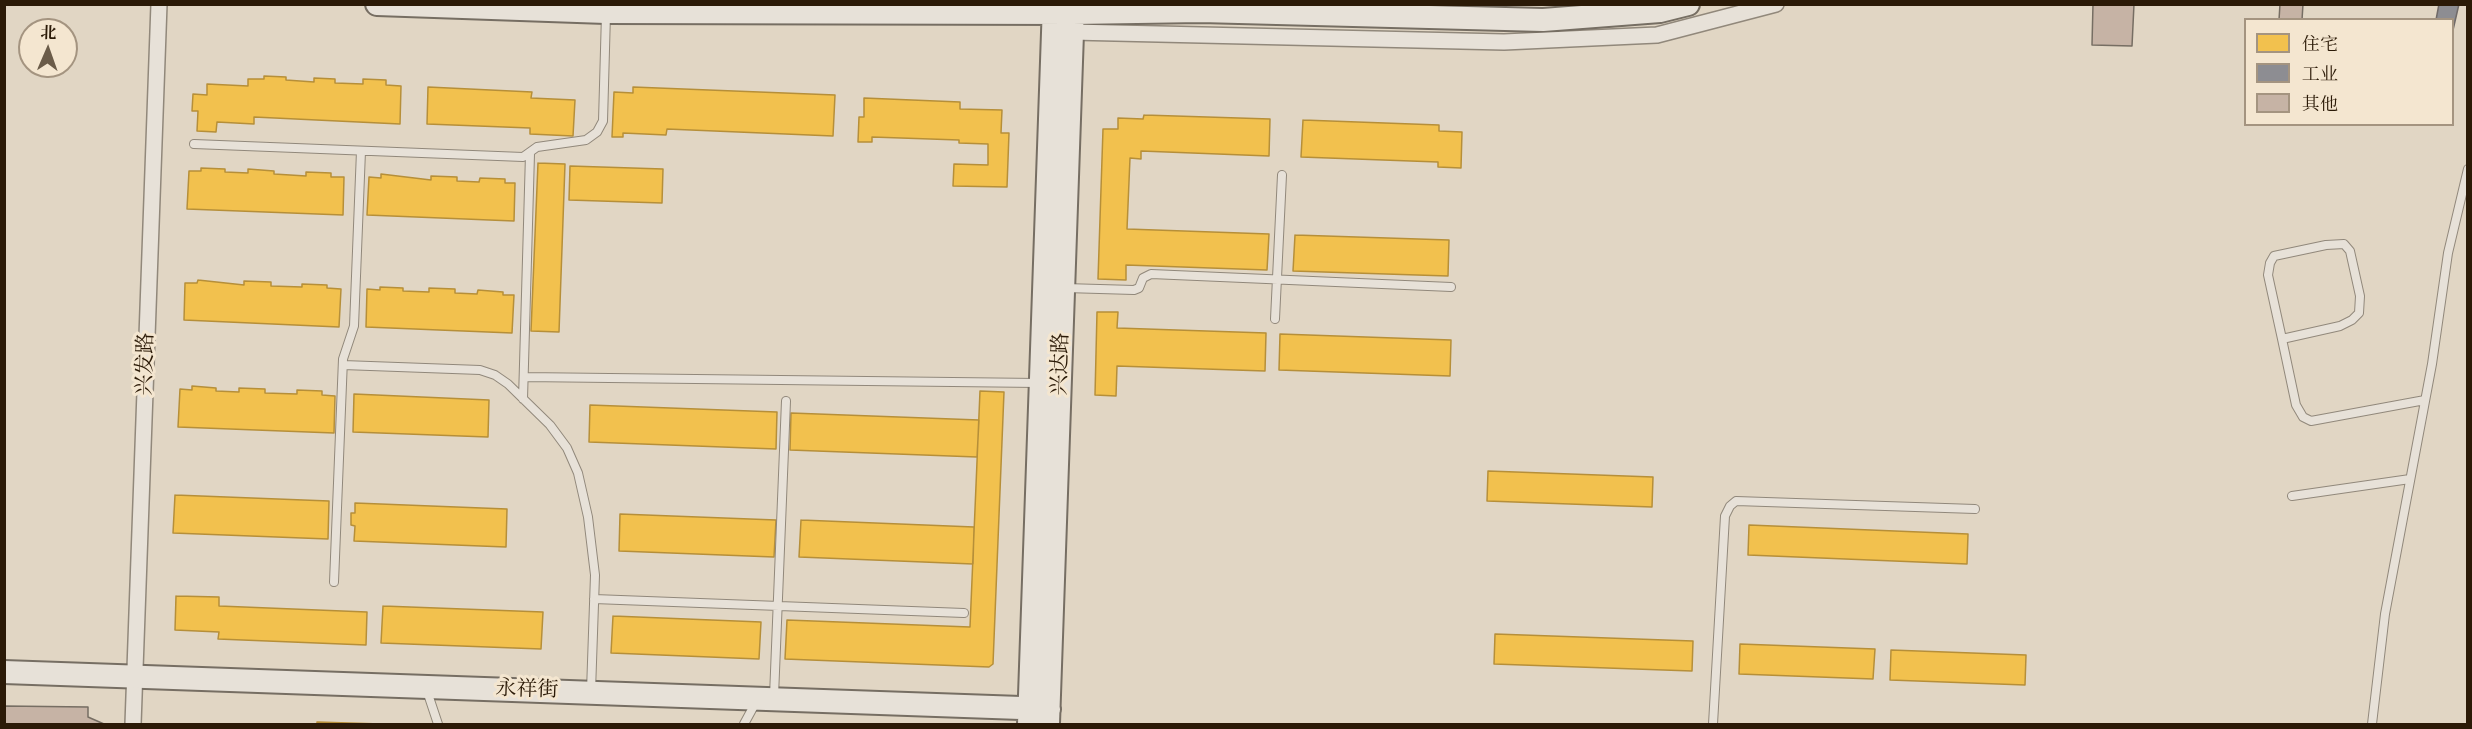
<!DOCTYPE html>
<meta charset="utf-8">
<style>
body{margin:0}
#map{position:relative;width:2472px;height:729px;overflow:hidden;background:#e1d6c4;font-family:"Gentium Book Plus","Noto Serif SC",serif}
canvas{display:block}
.frame{position:absolute;inset:0;border:6px solid #2b1a07;pointer-events:none}
.legend{position:absolute;left:2244px;top:18px;width:210px;height:108px;box-sizing:border-box;background:#f4e6d0;border:2px solid #a49480;margin:0;padding:8px 10px;list-style:none;font-size:18px;color:#2b1a07}
.legend li{display:flex;align-items:center;gap:12px;height:30px}
.legend b{width:30px;border:2px solid #a49480}
.north{position:absolute;left:18px;top:18px;width:60px;height:60px;box-sizing:border-box;background:#f4e6d0;border:2px solid #a49480;border-radius:50%;rotate:2deg;font-size:16px;font-weight:700;line-height:24px;text-align:center;color:#2b1a07}
.north::after{content:'';display:block;margin:auto;width:21px;height:27px;background:#6b5c49;clip-path:polygon(50% 0,100% 100%,50% 72%,0 100%)}
</style>
<div id="map">
<canvas width="2472" height="729"></canvas>
<div class="frame"></div>
<ul class="legend">
<li><b style="height:16px;background:#f2c14e"></b>住宅</li>
<li><b style="height:16px;background:#8d8d92"></b>工业</li>
<li><b style="height:16px;background:#c6b3a5"></b>其他</li>
</ul>
<div class="north">北</div>
</div>
<script>
const ctx = document.querySelector('canvas').getContext('2d');
ctx.lineJoin = 'round';
function fillPath(path, color) { ctx.fillStyle = color; ctx.fill(path, 'evenodd'); }
const poly = rows => new Path2D(rows.map(r => 'M' + r).join(''));
function stroke(path, color, width, dash) { ctx.strokeStyle = color; ctx.lineWidth = width; ctx.lineCap = dash ? 'butt' : 'round'; ctx.setLineDash(dash || []); ctx.stroke(path); }
function label(font, color, halo, rows, align = 'center') {
  ctx.font = font + ' "Gentium Book Plus","Noto Serif SC",serif'; ctx.lineWidth = 6; ctx.setLineDash([]); ctx.textBaseline = 'middle'; ctx.strokeStyle = halo; ctx.fillStyle = color; for (const [text, x, y, turn = 0] of rows) {
    ctx.save(); ctx.translate(x, y); ctx.rotate((+turn || 0) * Math.PI / 180); ctx.textAlign = isNaN(turn) ? turn : align; if (halo) ctx.strokeText(text, 0, 0); ctx.fillText(text, 0, 0); ctx.restore();
  }
}
const homes = poly([
 [264,76,286,77,286,80,314,82,314,78,335,79,335,83,363,84,363,79,386,80,386,85,401,86,400,124,254,117,254,124,217,122,216,132,197,131,198,111,192,111,193,94,207,95,207,84,248,86,248,79,264,79,264,76],
 [428,87,532,92,531,98,575,100,573,136,530,134,530,128,427,124,428,87],
 [633,87,835,95,833,136,667,129,666,135,623,133,623,137,612,137,614,92,633,93,633,87],
 [864,98,960,102,960,109,1002,110,1001,133,1009,133,1007,187,953,186,954,164,988,165,988,144,959,143,959,140,872,137,872,142,858,142,859,117,864,117,864,98],
 [1144,115,1270,119,1269,156,1141,151,1141,159,1130,158,1127,229,1269,234,1267,270,1126,265,1126,280,1098,279,1103,129,1118,129,1118,118,1143,119,1144,115],
 [1303,120,1439,125,1439,131,1462,132,1461,168,1438,167,1438,162,1301,157,1303,120],
 [538,163,565,164,559,332,531,331,538,163],
 [570,166,663,169,662,203,569,200,570,166],
 [201,168,225,169,225,172,248,173,248,169,274,171,274,174,306,176,306,172,331,173,331,177,344,177,343,215,187,209,189,171,201,171,201,168],
 [381,174,431,180,431,176,457,177,457,181,479,182,480,178,505,179,505,183,515,183,514,221,367,215,369,177,381,178,381,174],
 [1295,235,1449,240,1448,276,1293,271,1295,235],
 [198,280,244,285,244,281,271,282,271,286,302,287,302,284,327,285,327,288,341,289,339,327,184,320,185,283,197,283,198,280],
 [380,287,403,288,403,291,429,292,429,288,455,289,455,293,477,294,478,290,503,292,503,295,514,295,512,333,366,327,367,289,380,290,380,287],
 [1097,312,1118,312,1117,328,1266,333,1265,371,1117,366,1116,396,1095,395,1097,312],
 [1280,334,1451,340,1450,376,1279,370,1280,334],
 [192,386,216,388,216,391,239,392,239,388,265,389,265,393,297,394,297,390,322,391,322,395,335,396,334,433,178,427,180,389,192,390,192,386],
 [980,391,1004,392,993,664,989,667,785,659,787,620,970,627,980,391],
 [354,394,489,400,488,437,353,432,354,394],
 [590,405,777,412,776,449,589,442,590,405],
 [791,413,979,420,977,457,790,450,791,413],
 [1488,471,1653,477,1652,507,1487,501,1488,471],
 [175,495,329,501,328,539,173,533,175,495],
 [355,503,507,509,506,547,354,541,355,526,351,525,351,513,355,513,355,503],
 [620,514,776,520,774,557,619,551,620,514],
 [801,520,974,527,973,564,799,557,801,520],
 [1749,525,1968,534,1967,564,1748,555,1749,525],
 [176,596,219,597,219,606,367,612,366,645,218,639,219,632,175,630,176,596],
 [383,606,543,612,541,649,381,643,383,606],
 [613,616,761,622,759,659,611,653,613,616],
 [1495,634,1693,641,1692,671,1494,664,1495,634],
 [1740,644,1875,649,1873,679,1739,674,1740,644],
 [1891,650,2026,655,2025,685,1890,680,1891,650],
 [317,722,381,724,317,724,317,722]
]);
const industry = poly([
 [2439,4,2459,4,2453,30,2452,20,2436,20,2439,4]
]);
const building = poly([
 [2093,4,2134,4,2132,46,2092,45,2093,4],
 [2280,4,2303,4,2302,20,2279,20,2280,4],
 [4,706,88,707,88,717,104,724,4,724,4,706]
]);
const lane = poly([
 [194,144,523,157,537,147,586,140,597,132,603,121,606,14],
 [1065,288,1134,290,1139,288,1143,278,1151,274,1451,287],
 [1275,319,1282,175],
 [2282,339,2340,326,2352,320,2359,313,2360,296,2350,251,2344,244,2326,245,2274,256,2270,263,2268,275,2282,339,2296,405,2303,417,2311,421,2425,400],
 [343,365,480,370,495,375,508,384,550,425,567,448,578,473,588,517,595,575,591,691],
 [524,377,1038,383],
 [523,399,530,154],
 [2292,496,2410,479],
 [334,582,343,359,354,326,361,151],
 [594,599,964,613],
 [426,688,438,724],
 [774,696,786,401],
 [744,724,756,702],
 [1713,724,1725,516,1730,506,1736,501,1975,509],
 [2372,724,2385,614,2432,364,2448,253,2468,169]
]);
const street = poly([
 [1072,32,1504,42,1657,35,1776,4],
 [133,724,159,4]
]);
const secondary = poly([
 [377,4,606,12,1073,13,1201,11,1543,20,1660,11,1688,4],
 [4,672,1049,709],
 [1048,723,1073,4],
 [1029,724,1054,4]
]);
const streetNames = [
 ["兴发路",146,364,-88],
 ["兴达路",1061,364,-88],
 ["永祥街",527,690,2]
];
fillPath(homes, '#f2c14e');
stroke(homes, '#b68f39', 1.5);
fillPath(industry, '#8d8d92');
stroke(industry, '#706a68', 1.5);
fillPath(building, '#c6b3a5');
stroke(building, '#766e63', 1.5);
stroke(lane, '#91887b', 10);
stroke(street, '#91887b', 18);
stroke(secondary, '#766e63', 26);
stroke(lane, '#e7e1d8', 8);
stroke(street, '#e7e1d8', 15);
stroke(secondary, '#e7e1d8', 22);
label('21px', '#2b1a07', '#f4e6d0', streetNames);
</script>
